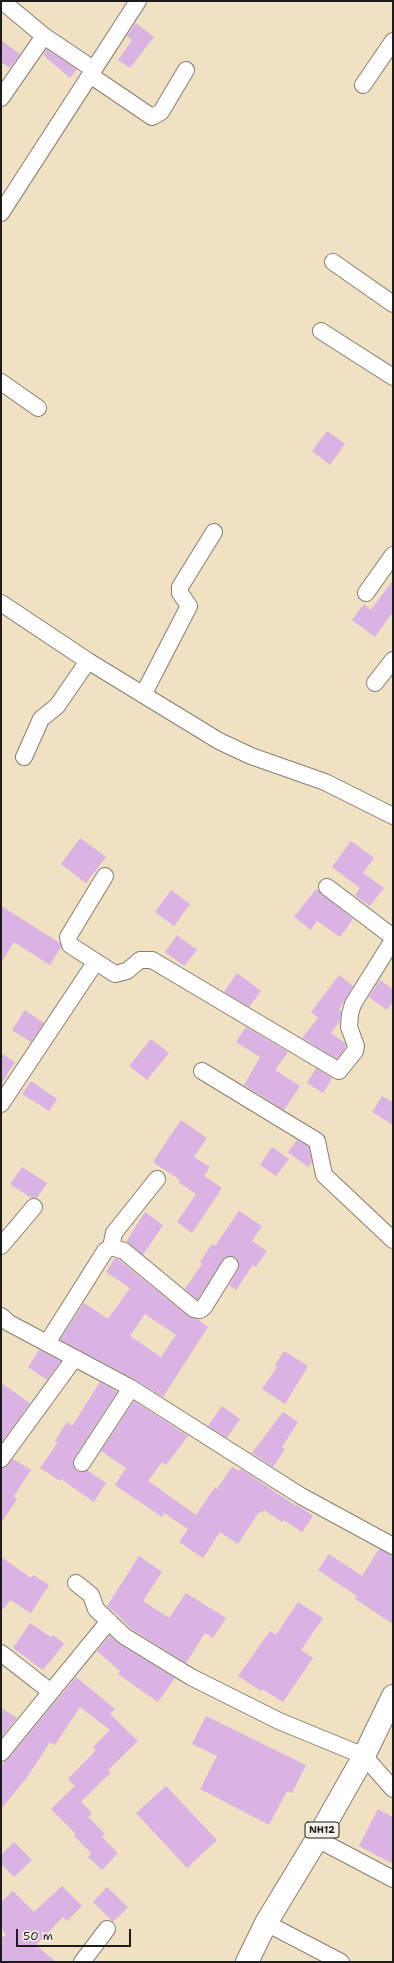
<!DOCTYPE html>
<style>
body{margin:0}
#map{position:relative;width:394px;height:1963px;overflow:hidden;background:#f0e1c3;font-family:"Shantell Sans",sans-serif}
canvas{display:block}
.frame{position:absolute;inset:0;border:2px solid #1c1c1c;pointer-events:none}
.scale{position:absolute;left:16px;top:1929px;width:115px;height:18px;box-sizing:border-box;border:2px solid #1c1c1c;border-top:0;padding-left:5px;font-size:12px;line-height:14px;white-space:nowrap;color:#1c1c1c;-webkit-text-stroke:3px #f7f3e8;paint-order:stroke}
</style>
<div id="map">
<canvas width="394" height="1963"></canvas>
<div class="frame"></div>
<div class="scale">50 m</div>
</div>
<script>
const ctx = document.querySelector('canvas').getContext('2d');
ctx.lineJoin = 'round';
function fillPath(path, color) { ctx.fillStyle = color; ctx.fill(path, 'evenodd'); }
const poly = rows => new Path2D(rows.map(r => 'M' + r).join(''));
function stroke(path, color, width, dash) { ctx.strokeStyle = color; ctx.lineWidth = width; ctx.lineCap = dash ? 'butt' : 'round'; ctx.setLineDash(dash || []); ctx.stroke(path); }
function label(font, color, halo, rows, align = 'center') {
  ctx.font = font + ' "Shantell Sans",sans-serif'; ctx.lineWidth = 4; ctx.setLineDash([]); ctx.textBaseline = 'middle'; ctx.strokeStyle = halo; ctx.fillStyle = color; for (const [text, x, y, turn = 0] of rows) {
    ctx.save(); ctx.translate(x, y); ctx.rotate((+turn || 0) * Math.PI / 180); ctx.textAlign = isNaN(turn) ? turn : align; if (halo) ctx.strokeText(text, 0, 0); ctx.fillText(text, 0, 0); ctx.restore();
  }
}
const building = poly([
 [136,23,154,37,130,68,118,60,132,40,127,36],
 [1,40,20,54,10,68,1,62],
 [47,49,77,69,70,78,43,55],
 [327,431,345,444,330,465,312,451],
 [393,580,393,612,375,637,352,620,364,604,371,610],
 [80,838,106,857,86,883,61,864],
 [351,841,374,858,363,873,384,888,370,906,355,896,360,888,332,867],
 [316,889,353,919,340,937,317,921,311,930,294,917],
 [171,890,190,904,174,926,155,912],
 [1,906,60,943,61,947,50,965,14,942,1,963],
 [177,935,197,950,184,966,165,952],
 [237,973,261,991,249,1007,224,992],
 [339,975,353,986,339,1010,341,1011,340,1021,331,1033,345,1043,346,1047,337,1059,302,1038,318,1018,311,1012],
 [380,980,393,989,393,1001,387,1010,369,997],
 [25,1010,44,1023,31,1042,12,1030],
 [246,1027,288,1052,275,1070,300,1086,284,1110,244,1085,260,1057,236,1042],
 [151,1039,169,1053,147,1080,129,1066],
 [1,1053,15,1062,1,1084],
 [316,1068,332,1078,323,1093,307,1083],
 [31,1081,57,1099,49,1111,22,1094],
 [382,1096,393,1102,393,1125,372,1112],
 [181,1120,207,1138,194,1157,210,1167,204,1176,222,1188,192,1233,177,1222,196,1194,178,1182,180,1180,153,1162],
 [297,1140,309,1147,312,1162,308,1167,288,1152],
 [272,1147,289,1159,276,1176,260,1165],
 [22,1167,47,1183,37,1198,31,1198,10,1184],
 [239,1211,262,1226,252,1241,267,1251,256,1267,253,1265,236,1290,229,1285,238,1270,239,1261,235,1257,225,1257,197,1300,185,1289,202,1264,200,1262,212,1244,215,1246],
 [145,1212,163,1225,143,1255,126,1242],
 [115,1258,119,1260,188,1316,197,1319,208,1327,163,1397,136,1380,60,1340,84,1303,108,1319,130,1288,106,1272],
 [145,1314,176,1335,161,1357,130,1336],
 [39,1350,61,1361,47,1380,28,1367],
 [284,1351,308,1366,285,1404,262,1389,277,1367,275,1365],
 [100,1382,117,1392,74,1458,73,1463,77,1471,82,1472,87,1470,106,1483,94,1502,61,1479,60,1481,40,1468,58,1442,55,1441,67,1422,72,1426],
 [1,1383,30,1403,1,1443],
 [134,1401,188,1436,166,1465,162,1462,148,1481,196,1515,215,1487,217,1489,232,1467,239,1471,241,1469,296,1506,297,1505,313,1516,302,1532,284,1520,282,1522,264,1510,261,1513,259,1512,238,1544,220,1532,203,1558,179,1542,188,1529,164,1513,162,1517,115,1485,126,1468,101,1451],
 [222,1406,240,1419,227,1438,208,1426],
 [283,1412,298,1422,282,1447,285,1449,273,1467,252,1453],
 [13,1459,31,1470,14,1496,17,1499,1,1523,1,1468,5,1467],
 [379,1549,393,1555,393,1624,355,1599,357,1596,318,1570,329,1554,362,1576],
 [139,1556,162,1572,143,1601,169,1618,186,1593,226,1618,213,1638,205,1633,186,1663,130,1628,117,1614,107,1606],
 [1,1557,31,1578,33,1575,49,1585,31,1613,10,1600,1,1612],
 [298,1602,323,1618,301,1650,313,1658,283,1702,262,1689,261,1691,238,1676,270,1631,276,1635],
 [30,1623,51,1637,53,1635,64,1644,43,1670,13,1648],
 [110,1635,119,1644,175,1678,158,1702,118,1674,120,1671,97,1651],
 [76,1677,115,1709,110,1714,138,1741,108,1770,111,1772,81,1802,92,1813,88,1817,105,1834,102,1837,118,1853,102,1870,88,1857,91,1853,74,1836,76,1834,51,1809,75,1786,68,1779,96,1750,93,1747,110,1730,80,1707,55,1745,50,1742,28,1776,1,1809,1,1765,8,1759],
 [1,1708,17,1718,1,1738],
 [206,1716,306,1765,292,1793,287,1791,269,1825,200,1789,217,1756,192,1744],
 [166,1786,217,1840,187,1868,136,1813],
 [378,1809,393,1817,393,1864,359,1846],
 [14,1842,32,1860,14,1877,1,1864,1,1855],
 [62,1886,82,1906,67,1921,63,1917,36,1945,56,1962,1,1962,1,1939,6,1934,1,1929,1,1902,13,1891,34,1912],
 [107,1887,128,1907,113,1922,93,1902]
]);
const minor = poly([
 [2,1,44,36,93,69],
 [90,75,152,117,161,112,186,70],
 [363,85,393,41],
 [1,98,44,36],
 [1,213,138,1],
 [333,262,393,304],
 [321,331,393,377],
 [1,382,38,408],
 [366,593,393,555],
 [1,603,88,661,219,741,251,756,325,782,393,816],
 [375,683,393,660],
 [143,695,189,606,180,593,180,587,214,532],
 [24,757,41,719,57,706,88,661],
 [105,876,68,937,70,945,115,974,127,971,140,960,152,960,339,1071,355,1051,356,1046,349,1027,350,1014,353,1004,393,940],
 [327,887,393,937],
 [202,1071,317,1141,324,1175,393,1240],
 [1,1104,95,963],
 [1,1246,34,1207],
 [111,1247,114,1233,157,1179],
 [1,1316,9,1323,131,1388,301,1496,393,1546],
 [47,1343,105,1251,111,1247,124,1251,194,1309,200,1310,204,1307,230,1265],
 [1,1459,74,1359],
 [82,1463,131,1388],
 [76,1583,91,1595,96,1609,124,1636,191,1677,279,1721,364,1756,393,1789],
 [1,1653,51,1692],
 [1,1753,109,1621],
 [317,1839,393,1879],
 [266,1923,341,1962],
 [82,1962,107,1929]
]);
const trunk = poly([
 [247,1962,266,1923,317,1839,364,1756,393,1696]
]);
const shields = [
 [322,1830,34]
];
const shieldNames = [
 ["NH12",322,1830]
];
fillPath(building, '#dab2e4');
stroke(minor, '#867e70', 18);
stroke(trunk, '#867e70', 24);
stroke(minor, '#fff', 16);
stroke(trunk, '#fff', 22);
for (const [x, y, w] of shields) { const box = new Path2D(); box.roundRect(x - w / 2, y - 8, w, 16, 3); ctx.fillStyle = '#f7f3e8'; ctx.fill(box); stroke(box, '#1c1c1c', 1); }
label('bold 10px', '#1c1c1c', null, shieldNames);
</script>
